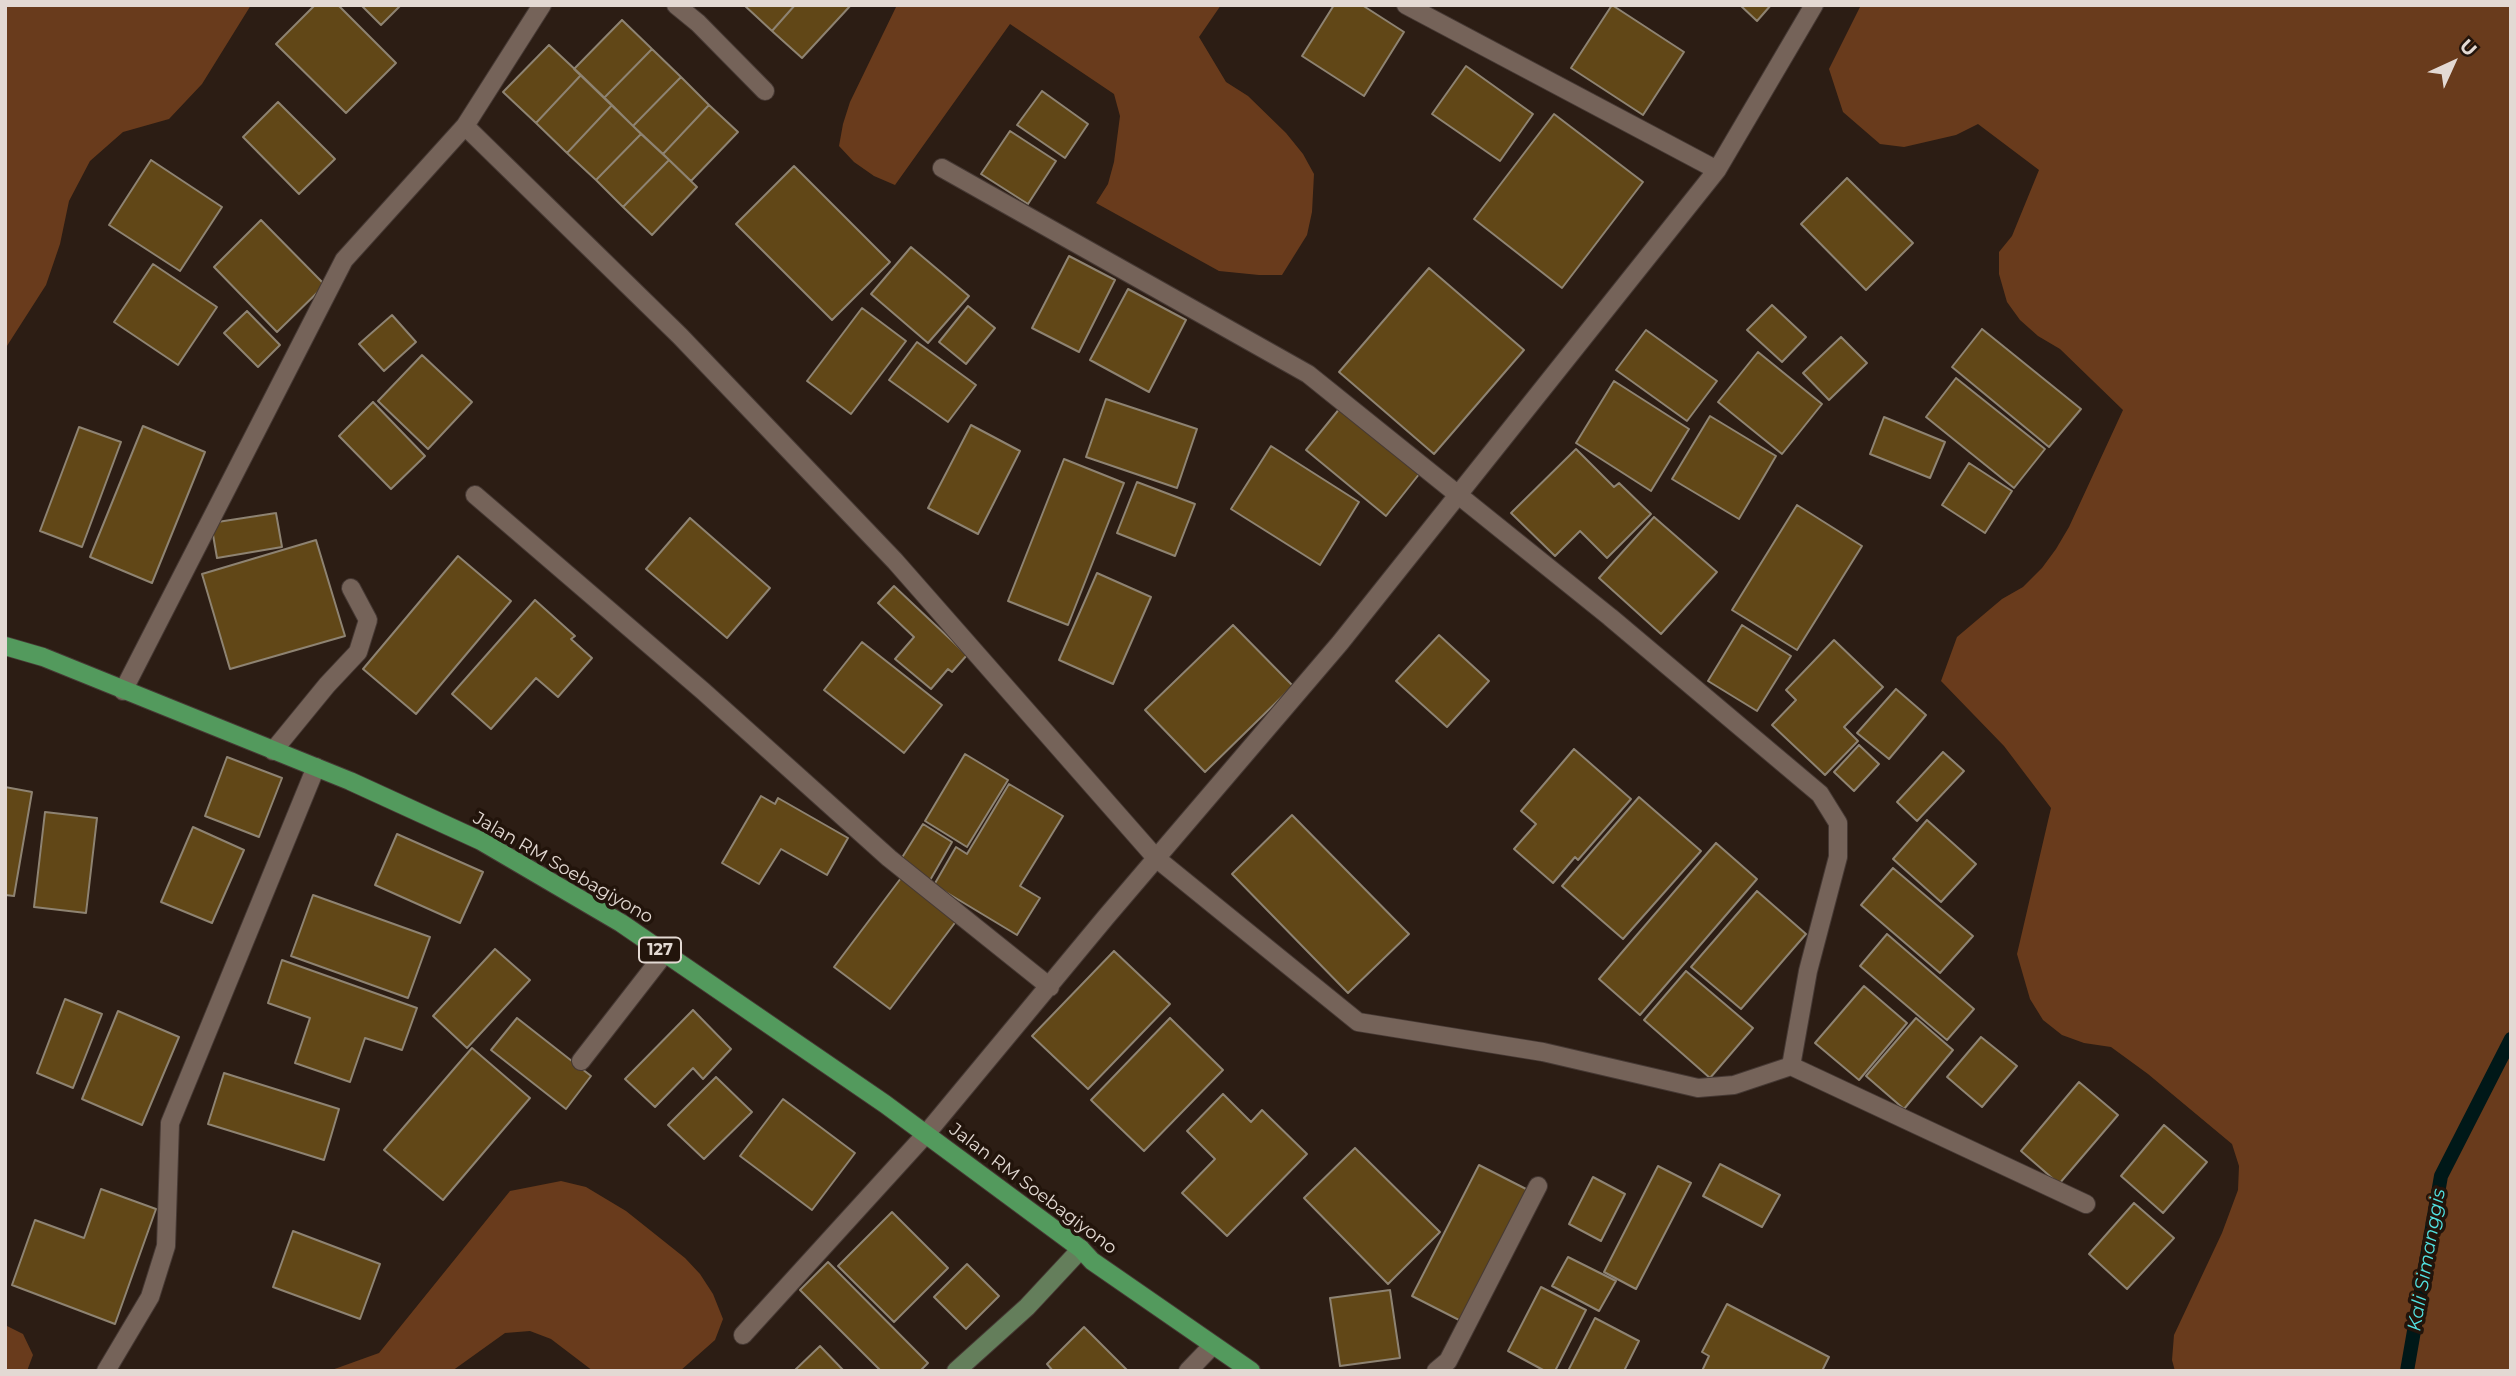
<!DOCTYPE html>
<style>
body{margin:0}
#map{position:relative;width:2516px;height:1376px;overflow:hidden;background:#2c1d14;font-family:Montserrat,sans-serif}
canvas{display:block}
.frame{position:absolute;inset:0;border:7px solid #e3d9d3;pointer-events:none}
.north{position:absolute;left:2418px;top:28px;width:70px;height:70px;-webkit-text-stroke:5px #22140b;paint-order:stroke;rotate:45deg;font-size:19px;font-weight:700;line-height:28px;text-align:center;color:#e3d9d3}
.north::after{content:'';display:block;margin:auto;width:24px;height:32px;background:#e3d9d3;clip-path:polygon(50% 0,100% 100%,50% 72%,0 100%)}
</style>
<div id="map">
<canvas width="2516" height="1376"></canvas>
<div class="frame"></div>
<div class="north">U</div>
</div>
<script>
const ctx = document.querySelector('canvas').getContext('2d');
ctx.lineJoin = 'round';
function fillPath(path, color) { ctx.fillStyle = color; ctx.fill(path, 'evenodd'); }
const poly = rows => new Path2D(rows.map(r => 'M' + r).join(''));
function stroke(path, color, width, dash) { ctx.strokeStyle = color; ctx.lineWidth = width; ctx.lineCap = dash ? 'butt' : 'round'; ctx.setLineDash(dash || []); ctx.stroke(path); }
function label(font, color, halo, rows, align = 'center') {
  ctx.font = font + ' Montserrat,sans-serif'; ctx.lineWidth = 7; ctx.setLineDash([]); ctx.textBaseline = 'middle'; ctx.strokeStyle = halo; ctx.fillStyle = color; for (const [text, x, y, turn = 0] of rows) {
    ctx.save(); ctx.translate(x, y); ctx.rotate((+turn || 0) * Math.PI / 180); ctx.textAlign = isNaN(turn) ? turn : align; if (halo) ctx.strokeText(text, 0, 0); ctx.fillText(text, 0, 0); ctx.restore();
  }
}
const green = poly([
 [5,5,251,5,202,84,169,119,123,132,90,161,69,201,60,244,46,285,5,349],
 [897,5,1221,5,1199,37,1226,82,1248,96,1286,133,1303,154,1314,174,1312,212,1307,235,1282,275,1259,275,1219,271,1096,203,1108,184,1114,162,1120,116,1114,94,1010,24,895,185,874,176,854,162,839,146,843,124,850,102],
 [1861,5,2511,5,2511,1371,2175,1371,2172,1360,2174,1335,2222,1233,2238,1190,2239,1166,2232,1144,2148,1074,2111,1047,2084,1043,2062,1035,2043,1020,2030,999,2017,954,2051,808,2004,746,1941,681,1957,637,2002,599,2023,587,2042,568,2056,549,2069,527,2123,410,2060,349,2038,336,2020,320,2007,302,1999,274,1999,252,2012,236,2039,170,1978,124,1956,135,1904,147,1880,144,1843,112,1829,69],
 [561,1181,586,1187,626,1211,685,1258,700,1274,713,1294,723,1319,715,1340,680,1371,593,1371,551,1339,530,1331,505,1333,452,1371,329,1371,379,1353,510,1191],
 [5,1325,23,1334,33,1355,27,1371,5,1371]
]);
const stream = poly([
 [2407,1371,2441,1176,2511,1039]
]);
const building = poly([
 [315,5,338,5,396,63,346,113,276,44,315,5],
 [361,5,401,5,381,25,361,5],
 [744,5,795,5,772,31,744,5],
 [795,5,851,5,802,58,772,31,795,5],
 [1334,5,1362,5,1404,32,1364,96,1302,56,1334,5],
 [1612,5,1684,52,1643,115,1571,68,1612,5],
 [1740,5,1771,5,1757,21,1740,5],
 [622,20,652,49,604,98,574,69,622,20],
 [549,45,581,75,536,123,503,92,549,45],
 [652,49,681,77,633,126,604,98,652,49],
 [1466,66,1533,114,1500,161,1432,114,1466,66],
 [581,75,612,105,567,153,536,123,581,75],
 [681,77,709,105,663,154,633,126,681,77],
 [1042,91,1088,124,1065,158,1017,125,1042,91],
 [278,102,335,159,299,194,243,137,278,102],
 [612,105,641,134,596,180,567,153,612,105],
 [709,105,738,132,691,181,663,154,709,105],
 [1554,114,1643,182,1562,288,1474,219,1554,114],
 [1010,131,1056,161,1028,204,981,174,1010,131],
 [641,134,669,160,623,207,596,180,641,134],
 [151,160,222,207,180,271,109,225,151,160],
 [669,160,697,187,652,235,623,207,669,160],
 [794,166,890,262,832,320,736,224,794,166],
 [1847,178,1913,243,1866,290,1801,224,1847,178],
 [261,220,325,285,277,332,214,267,261,220],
 [911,247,969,296,928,343,871,294,911,247],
 [1069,256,1115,280,1079,352,1032,328,1069,256],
 [153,264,217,307,178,365,114,322,153,264],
 [1429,268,1524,350,1434,454,1339,372,1429,268],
 [1128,289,1186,320,1149,392,1090,360,1128,289],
 [1772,305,1806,337,1782,362,1747,330,1772,305],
 [968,306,995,328,966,364,939,342,968,306],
 [862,308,906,341,851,414,807,381,862,308],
 [247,311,280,345,258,367,224,333,247,311],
 [392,315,416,342,384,371,359,344,392,315],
 [1982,329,2081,409,2049,447,1952,367,1982,329],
 [1646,330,1717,381,1687,421,1616,370,1646,330],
 [1841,337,1867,363,1829,400,1803,373,1841,337],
 [917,342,976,385,948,422,889,380,917,342],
 [1758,352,1822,404,1782,454,1718,402,1758,352],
 [422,355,472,402,428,449,378,401,422,355],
 [1956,378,2045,449,2014,488,1926,417,1956,378],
 [1614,381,1689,429,1651,491,1576,443,1614,381],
 [1106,399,1197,429,1177,488,1086,457,1106,399],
 [373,402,425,456,391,489,339,436,373,402],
 [1340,408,1420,473,1386,516,1306,450,1340,408],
 [1710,416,1776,456,1739,519,1672,479,1710,416],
 [1884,417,1945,442,1930,478,1870,454,1884,417],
 [971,425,1020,451,978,534,928,508,971,425],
 [143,426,205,452,152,583,90,557,143,426],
 [79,427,121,442,82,547,40,531,79,427],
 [1271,446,1359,502,1320,565,1231,509,1271,446],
 [1576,449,1614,487,1619,483,1651,514,1607,558,1580,531,1555,556,1511,513,1576,449],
 [1064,459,1124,483,1068,625,1008,601,1064,459],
 [1969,463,2012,491,1985,533,1942,505,1969,463],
 [1137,482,1195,504,1175,556,1117,533,1137,482],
 [1797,505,1862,546,1797,650,1732,610,1797,505],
 [276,513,282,547,217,558,211,523,276,513],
 [1654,517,1717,572,1661,634,1599,578,1654,517],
 [690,518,770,588,727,638,646,569,690,518],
 [316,540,345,636,230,669,202,574,316,540],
 [458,556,511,601,416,714,363,669,458,556],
 [1097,573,1151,597,1113,684,1059,660,1097,573],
 [894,586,967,655,952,672,948,669,931,689,895,659,914,637,878,603,894,586],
 [535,600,575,636,571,639,592,658,558,697,536,678,491,729,452,694,535,600],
 [1233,625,1293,686,1205,772,1145,710,1233,625],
 [1742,625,1791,656,1757,711,1708,681,1742,625],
 [1439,635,1489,681,1447,727,1396,681,1439,635],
 [1834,640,1883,687,1844,727,1858,741,1825,775,1772,725,1796,700,1786,690,1834,640],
 [862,642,942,705,904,753,824,690,862,642],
 [1896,689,1926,715,1889,759,1857,733,1896,689],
 [1859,745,1879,764,1854,791,1834,772,1859,745],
 [1574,749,1631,799,1578,860,1575,857,1553,883,1514,849,1536,824,1521,811,1574,749],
 [1943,752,1964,771,1917,821,1897,802,1943,752],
 [965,754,1008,780,967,847,925,821,965,754],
 [227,757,282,778,259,837,205,816,227,757],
 [1009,784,1063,816,1020,886,1040,898,1017,935,934,885,956,847,967,854,1009,784],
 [5,787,32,792,14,896,5,895,5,787],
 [761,796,775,804,778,798,848,838,827,875,781,849,759,884,722,863,761,796],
 [1639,797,1701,851,1623,939,1562,886,1639,797],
 [45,812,97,818,86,913,34,907,45,812],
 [1292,815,1409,934,1348,993,1232,874,1292,815],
 [1927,820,1976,864,1941,902,1893,859,1927,820],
 [923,824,952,842,929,882,898,864,923,824],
 [193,827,244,850,212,923,161,902,193,827],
 [397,834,483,872,460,923,375,885,397,834],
 [1716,843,1757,879,1640,1015,1599,979,1716,843],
 [1893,868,1973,936,1940,973,1861,905,1893,868],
 [901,878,957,920,890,1009,834,967,901,878],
 [1757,891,1806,934,1741,1009,1691,967,1757,891],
 [313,895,430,937,408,998,291,956,313,895],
 [1887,934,1974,1009,1947,1040,1860,966,1887,934],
 [495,949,530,980,467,1048,433,1016,495,949],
 [1114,951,1170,1004,1088,1089,1032,1036,1114,951],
 [282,960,417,1008,402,1050,365,1038,350,1082,295,1063,310,1018,268,1003,282,960],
 [1686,971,1753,1028,1710,1078,1644,1020,1686,971],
 [1864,986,1907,1023,1859,1080,1815,1043,1864,986],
 [65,999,102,1014,73,1088,37,1073,65,999],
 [693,1010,731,1049,703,1079,693,1068,655,1107,625,1079,693,1010],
 [118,1011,179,1037,142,1125,82,1099,118,1011],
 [517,1018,591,1076,566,1109,491,1050,517,1018],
 [1170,1018,1223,1070,1144,1151,1091,1100,1170,1018],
 [1916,1018,1953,1050,1904,1109,1866,1076,1916,1018],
 [1981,1037,2017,1066,1982,1107,1947,1077,1981,1037],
 [472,1048,530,1098,443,1200,384,1150,472,1048],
 [224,1073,339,1109,324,1160,208,1124,224,1073],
 [716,1077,752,1112,704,1159,668,1125,716,1077],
 [2079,1082,2118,1115,2059,1184,2021,1151,2079,1082],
 [1223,1094,1251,1122,1262,1110,1307,1154,1227,1236,1182,1193,1215,1159,1187,1131,1223,1094],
 [783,1099,855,1153,812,1210,740,1156,783,1099],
 [2164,1125,2207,1162,2163,1213,2121,1176,2164,1125],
 [1355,1148,1440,1232,1388,1284,1304,1198,1355,1148],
 [1720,1164,1780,1195,1762,1227,1703,1196,1720,1164],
 [1479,1165,1530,1191,1463,1322,1412,1296,1479,1165],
 [1658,1166,1691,1183,1636,1289,1604,1272,1658,1166],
 [1593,1177,1625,1194,1601,1241,1569,1224,1593,1177],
 [101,1189,156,1209,115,1324,12,1285,35,1220,84,1238,101,1189],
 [2134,1203,2174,1238,2127,1289,2089,1254,2134,1203],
 [892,1212,948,1268,894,1322,838,1266,892,1212],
 [293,1231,380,1264,360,1319,273,1287,293,1231],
 [1568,1257,1616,1281,1599,1311,1552,1286,1568,1257],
 [828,1262,928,1363,920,1371,881,1371,800,1290,828,1262],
 [967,1264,999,1296,966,1329,934,1297,967,1264],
 [1541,1287,1586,1310,1555,1371,1545,1371,1508,1351,1541,1287],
 [1390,1290,1400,1358,1340,1366,1330,1298,1390,1290],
 [1727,1304,1829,1357,1822,1371,1702,1371,1709,1356,1702,1352,1727,1304],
 [1595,1318,1639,1341,1624,1371,1568,1371,1595,1318],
 [1084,1327,1128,1371,1053,1371,1047,1364,1084,1327],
 [820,1346,844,1371,794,1371,820,1346]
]);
const lane = poly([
 [273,751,327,685,358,652,368,620,351,588]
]);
const street = poly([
 [676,5,698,23,765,91],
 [1406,5,1717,170],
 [465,126,680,336,895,561,1156,858,1358,1022,1543,1052,1698,1088,1734,1085,1791,1066,2086,1204],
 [942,168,1308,374,1610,617,1820,794,1838,823,1838,857,1808,971,1791,1066],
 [475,495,703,691,889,858,1050,987],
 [123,691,344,260,465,126,542,5],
 [581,1061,665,953],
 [743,1335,926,1134,1106,917,1340,643,1717,170,1814,5],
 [106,1371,150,1297,166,1246,170,1123,316,767],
 [1188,1371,1213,1345],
 [1436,1371,1448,1361,1538,1186]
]);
const secondary = poly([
 [956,1371,1027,1307,1081,1249]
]);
const primary = poly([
 [5,646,43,657,350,781,481,841,621,923,885,1104,1081,1249,1092,1261,1251,1371]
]);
const shields = [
 [660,950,42]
];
const shieldNames = [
 ["127",660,950]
];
const streetNames = [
 ["Jalan RM Soebagiyono",563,868,30],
 ["Jalan RM Soebagiyono",1033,1189,37]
];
const waterNames = [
 ["Kali Simanggis",2427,1260,-80]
];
fillPath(green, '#693b1c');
stroke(stream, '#001818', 14);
fillPath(building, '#614717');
stroke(building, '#8e8372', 2);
stroke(lane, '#463934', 20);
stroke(street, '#463934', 20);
stroke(secondary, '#463934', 20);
stroke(primary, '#463934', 20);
stroke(lane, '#756359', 18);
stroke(street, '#756359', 18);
stroke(secondary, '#647e5b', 18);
stroke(primary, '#539a5d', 18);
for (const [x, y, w] of shields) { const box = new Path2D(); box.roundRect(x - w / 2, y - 12.5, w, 25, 5); ctx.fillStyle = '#22140b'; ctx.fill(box); stroke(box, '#e3d9d3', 2); }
label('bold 16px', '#e3d9d3', null, shieldNames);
label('18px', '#e3d9d3', '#22140b', streetNames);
label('italic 19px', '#52e2e2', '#22140b', waterNames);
</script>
